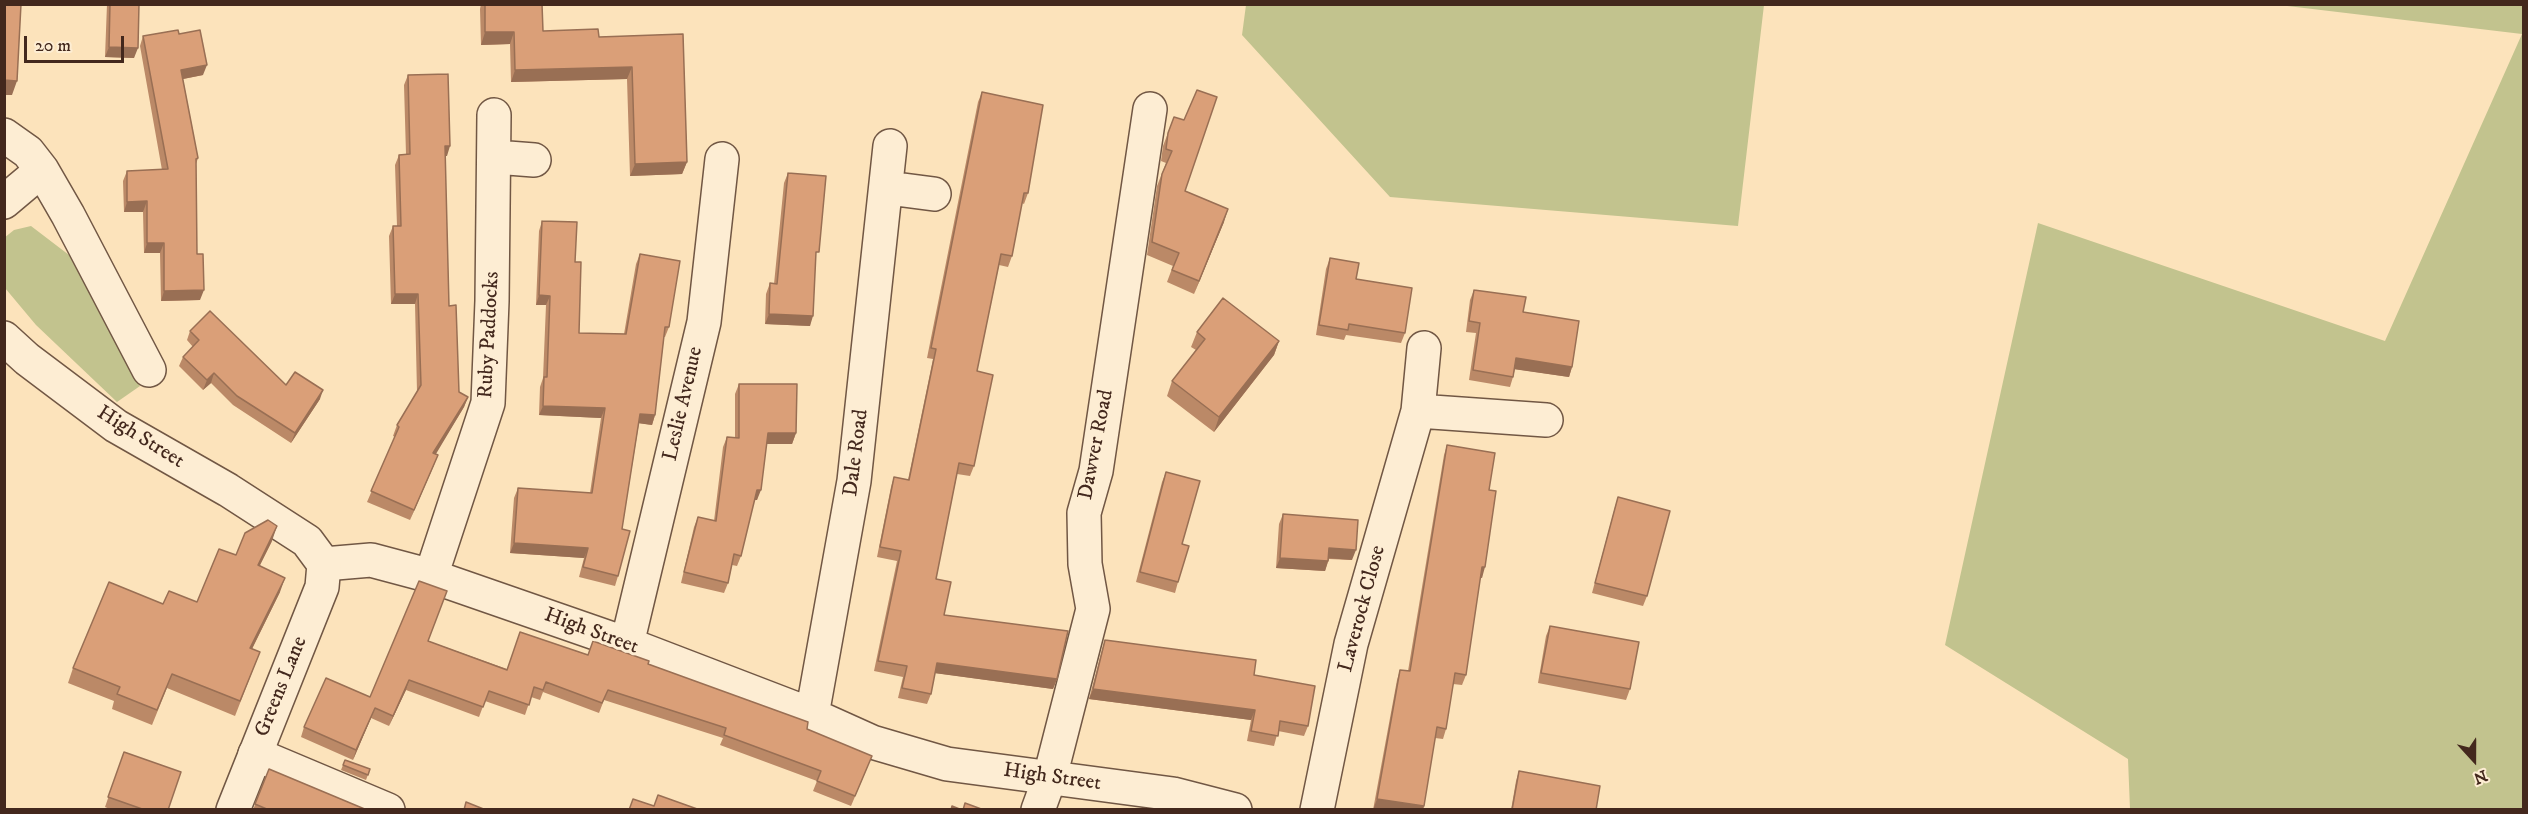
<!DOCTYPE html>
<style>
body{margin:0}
#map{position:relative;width:2528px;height:814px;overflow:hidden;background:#fce3bb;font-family:"IM FELL DW Pica",serif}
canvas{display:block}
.frame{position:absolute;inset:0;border:6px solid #43281d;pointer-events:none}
.north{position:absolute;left:2444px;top:730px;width:60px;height:60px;-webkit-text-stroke:4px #fdedd3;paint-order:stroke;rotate:159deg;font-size:16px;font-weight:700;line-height:24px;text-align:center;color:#43281d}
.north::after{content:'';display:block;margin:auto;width:21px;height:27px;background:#43281d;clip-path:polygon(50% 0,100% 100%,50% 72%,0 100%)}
.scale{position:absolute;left:24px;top:36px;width:100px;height:27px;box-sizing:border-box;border:3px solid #43281d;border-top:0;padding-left:8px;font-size:18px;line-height:21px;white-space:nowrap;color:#43281d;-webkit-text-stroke:4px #fdedd3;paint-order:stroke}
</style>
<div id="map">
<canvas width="2528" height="814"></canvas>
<div class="frame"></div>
<div class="north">N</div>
<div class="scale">20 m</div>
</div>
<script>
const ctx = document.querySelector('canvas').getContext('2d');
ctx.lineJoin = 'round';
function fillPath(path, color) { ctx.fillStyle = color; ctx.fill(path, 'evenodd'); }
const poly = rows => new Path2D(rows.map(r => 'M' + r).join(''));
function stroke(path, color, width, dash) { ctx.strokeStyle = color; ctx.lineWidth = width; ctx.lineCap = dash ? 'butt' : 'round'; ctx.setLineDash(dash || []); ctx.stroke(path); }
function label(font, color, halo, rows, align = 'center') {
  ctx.font = font + ' "IM FELL DW Pica",serif'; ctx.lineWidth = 6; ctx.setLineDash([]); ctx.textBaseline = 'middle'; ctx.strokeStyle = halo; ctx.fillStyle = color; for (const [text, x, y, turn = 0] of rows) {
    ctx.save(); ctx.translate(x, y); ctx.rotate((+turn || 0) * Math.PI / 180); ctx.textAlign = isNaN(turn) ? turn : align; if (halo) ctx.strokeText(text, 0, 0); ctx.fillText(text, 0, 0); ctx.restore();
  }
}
const green = poly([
 [1246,5,1764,5,1738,226,1390,197,1242,35],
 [2279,5,2523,5,2523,809,2130,809,2128,759,1945,645,2038,223,2385,341,2522,34],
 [31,226,69,255,140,386,117,402,36,325,5,288,4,238,14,230]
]);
const minor = poly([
 [4,135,28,152,42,170,68,215,149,370],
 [495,157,534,160],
 [888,188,934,194],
 [4,202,42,170],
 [1418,411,1546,420],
 [324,564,371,560,431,576,627,644,812,715,872,742,947,764,1173,794,1235,810],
 [431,576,488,403,492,301,494,115],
 [627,644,704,322,722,159],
 [812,715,854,481,890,146],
 [255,754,388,810],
 [1038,810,1050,777,1093,609,1085,564,1084,513,1096,471,1150,109],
 [1317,810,1351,644,1418,411,1424,348]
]);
const tertiary = poly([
 [4,338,27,359,116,426,228,490,307,541,324,564,322,587,233,810]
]);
const wall = poly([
 [107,4,139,4,134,58,105,57],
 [481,4,542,4,543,31,599,37,683,34,687,162,682,174,630,176,627,79,511,82,510,44,481,45,480,9],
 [179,34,203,75,183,79,198,158,196,164,197,254,200,300,161,301,160,253,144,253,143,212,124,212,123,181,127,171,162,170,140,46,143,36],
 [408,75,447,156,445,156,449,306,459,392,468,397,464,407,435,454,434,465,410,520,367,502,395,437,393,436,397,425,417,392,415,304,391,304,389,236,393,226,397,226,395,165,399,155,406,154,404,85],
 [982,92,1028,193,1024,204,1022,203,1012,256,1008,267,999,265,977,371,974,466,970,476,957,474,936,579,944,615,1057,679,1053,689,935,673,931,694,927,704,898,698,903,677,874,671,897,561,877,557,891,487,894,477,908,480,933,359,927,358,978,102],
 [1174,117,1185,191,1224,222,1194,294,1167,282,1173,266,1147,255,1157,186,1166,163,1161,161,1163,146],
 [788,173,816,260,810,326,765,324,766,294,770,283,774,284,784,183],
 [542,221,575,262,579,333,624,334,636,264,640,254,669,327,665,337,664,337,655,415,652,425,639,423,622,529,618,576,615,586,579,577,584,558,510,553,514,498,518,488,590,493,601,418,539,415,540,387,543,378,546,305,536,305,539,231],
 [1330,258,1356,279,1405,333,1401,343,1346,335,1344,340,1316,335,1326,269],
 [1474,290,1523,312,1572,367,1569,377,1515,369,1513,377,1510,387,1469,380,1476,333,1466,332,1470,300],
 [190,331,286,385,320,399,291,443,233,405,211,383,203,390,179,366,183,357,193,347,187,340],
 [1197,332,1279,341,1274,355,1214,432,1167,396,1172,381,1196,350,1191,347],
 [739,384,796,433,792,444,766,444,757,500,754,500,741,556,737,566,732,565,728,583,724,593,681,583,694,527,698,517,714,521,723,447,727,437,735,438,735,394],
 [1447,445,1489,490,1482,578,1480,577,1466,675,1462,685,1453,684,1446,729,1443,739,1435,738,1423,810,1373,810,1397,680,1400,670,1408,671,1444,455],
 [1166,472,1178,582,1175,593,1136,582,1162,482],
 [1618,497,1647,596,1643,606,1592,593,1615,507],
 [1283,514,1352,560,1329,559,1325,571,1276,568,1279,524],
 [272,541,260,565,280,592,252,649,260,652,235,716,167,688,152,725,112,709,114,701,68,683,73,668,163,604,197,602],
 [1550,626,1630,689,1626,700,1538,683,1546,636],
 [1105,640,1254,675,1308,726,1304,736,1278,731,1274,746,1247,741,1251,720,1089,699,1102,650],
 [428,641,507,669,588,655,648,664,807,729,868,766,851,806,813,791,817,781,720,745,723,738,604,700,599,713,543,692,540,700,531,697,525,715,485,701,479,717,406,690,389,726,371,718,353,760,301,737,304,727,370,697],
 [124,752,168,810,112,810,105,807],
 [345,760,370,769,366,780,341,770],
 [269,769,367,810,253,810],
 [1519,771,1596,810,1511,810,1516,781]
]);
const shadedWall = poly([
 [485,32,514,32,510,44,481,45],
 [109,47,138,48,134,58,105,57],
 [207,65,203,75,178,80,181,70],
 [632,67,627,79,511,82,515,70],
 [4,80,17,81,12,95,4,95],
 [445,146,450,146,447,156,441,156],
 [687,162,682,174,630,176,635,164],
 [147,201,143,212,124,212,127,202],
 [1228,209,1224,222,1194,294,1199,281],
 [147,243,164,243,160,253,144,253],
 [204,290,200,300,161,301,164,291],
 [395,294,418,294,415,304,391,304],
 [539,295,550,296,546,305,536,305],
 [769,314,813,316,810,326,765,324],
 [1279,341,1274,355,1214,432,1219,417],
 [1516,358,1572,367,1569,377,1513,369],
 [214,373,211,383,203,390,207,380],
 [323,390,320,399,291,443,295,433],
 [468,397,464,407,430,464,433,453],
 [543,406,605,408,601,418,539,415],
 [640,414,655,415,652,425,637,423],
 [768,433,796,433,792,444,764,444],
 [438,455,434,465,410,520,414,510],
 [757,490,761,490,757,500,753,500],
 [277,526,272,541,253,579,258,565],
 [514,543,588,548,584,558,510,553],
 [1329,548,1356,550,1352,560,1326,558],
 [1280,558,1328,561,1325,571,1276,568],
 [1482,567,1485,567,1482,578,1478,577],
 [285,578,280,592,245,663,250,648],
 [937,663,1057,679,1053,689,934,673],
 [409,680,406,690,389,726,393,716],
 [1093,689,1255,710,1251,720,1089,699],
 [375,708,371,718,353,760,356,750],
 [1377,799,1424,806,1423,810,1373,810]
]);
const building = poly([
 [4,4,21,4,17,81,4,80,4,4],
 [110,4,139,4,138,48,109,47,110,4],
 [485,4,542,4,543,31,598,29,599,37,683,34,687,162,635,164,632,67,515,70,514,32,485,32,485,4],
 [178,30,179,34,200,30,207,65,181,70,198,158,196,159,197,254,203,254,204,290,164,291,164,243,147,243,147,201,127,202,127,171,168,169,143,36,178,30],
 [448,74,450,146,445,146,449,306,456,305,459,392,468,397,433,453,438,455,414,510,371,491,399,427,397,425,421,385,418,294,395,294,393,226,401,226,399,155,410,154,408,75,448,74],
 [1197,90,1217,97,1185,191,1228,209,1199,281,1172,270,1179,253,1152,242,1162,174,1172,151,1166,149,1168,133,1174,117,1184,120,1197,90],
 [982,92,1043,105,1028,193,1024,193,1012,256,1001,254,977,371,993,375,974,466,959,463,936,579,951,582,944,615,1068,631,1057,679,937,663,931,694,902,688,907,666,878,661,901,551,880,547,894,477,909,480,936,349,931,348,982,92],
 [788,173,826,176,819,252,816,252,813,316,769,314,770,283,777,284,788,173],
 [542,221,577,222,575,262,581,262,579,333,626,334,640,254,680,261,669,327,665,327,655,415,640,414,622,529,630,531,618,576,583,567,588,548,514,543,518,488,592,493,605,408,543,406,544,377,547,377,550,296,539,295,542,221],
 [1330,258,1359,263,1356,279,1412,288,1405,333,1349,324,1348,330,1319,325,1330,258],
 [1474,290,1526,297,1523,312,1579,321,1572,367,1516,358,1513,377,1473,370,1480,323,1469,321,1474,290],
 [1223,298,1279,341,1219,417,1172,381,1205,339,1197,332,1223,298],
 [210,311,286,385,295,372,323,390,295,433,237,396,214,373,207,380,183,357,199,340,190,331,210,311],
 [739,384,797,384,796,433,768,433,761,490,757,490,741,556,734,554,728,583,684,572,698,517,716,521,727,437,739,438,739,384],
 [1447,445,1495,453,1489,490,1496,491,1485,567,1482,567,1466,675,1455,673,1446,729,1437,727,1424,806,1377,799,1400,670,1410,671,1447,445],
 [1166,472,1200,481,1182,544,1189,546,1178,582,1140,572,1166,472],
 [1618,497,1670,511,1647,596,1595,583,1618,497],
 [1283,514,1358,520,1356,550,1329,548,1328,561,1280,558,1283,514],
 [268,520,277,526,258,565,285,578,250,648,260,652,240,701,172,674,157,710,117,694,120,687,73,668,109,582,163,604,169,591,197,602,219,549,236,555,245,533,268,520],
 [419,581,447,591,428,641,507,670,520,632,588,655,593,641,649,661,648,664,808,722,807,729,872,756,855,796,817,781,821,771,724,735,726,728,608,690,602,703,546,682,543,690,534,687,529,705,489,691,483,707,409,680,393,716,375,708,356,750,304,727,326,678,370,697,419,581],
 [1550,626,1639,642,1630,689,1541,673,1550,626],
 [1105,640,1256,660,1254,675,1315,686,1308,726,1280,721,1278,736,1251,731,1255,710,1093,689,1105,640],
 [124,752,181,772,168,810,145,810,108,797,124,752],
 [345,760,370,769,368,775,343,765,345,760],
 [269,769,367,810,269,810,255,804,269,769],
 [1519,771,1600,786,1596,810,1512,810,1519,771],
 [658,795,700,810,629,810,633,799,654,806,658,795],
 [466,802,486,810,464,810,466,802],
 [965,803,984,810,963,810,965,803],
 [952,806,962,810,951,810,952,806]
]);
const streetNames = [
 ["Ruby Paddocks",490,335,-87],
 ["Leslie Avenue",684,404,-77],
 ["High Street",140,438,32],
 ["Dawver Road",1097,445,-79],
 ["Dale Road",857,453,-83],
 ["Laverock Close",1363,609,-75],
 ["High Street",591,632,20],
 ["Greens Lane",282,687,-68],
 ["High Street",1052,778,8]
];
fillPath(green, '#c2c38e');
stroke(minor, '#715744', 36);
stroke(tertiary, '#715744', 36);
stroke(minor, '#fdedd3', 33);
stroke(tertiary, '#fdedd3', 33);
fillPath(wall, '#bb8967');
fillPath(shadedWall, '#996f54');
fillPath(building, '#da9f78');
stroke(building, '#996f54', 1.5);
label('21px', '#43281d', '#fdedd3', streetNames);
</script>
